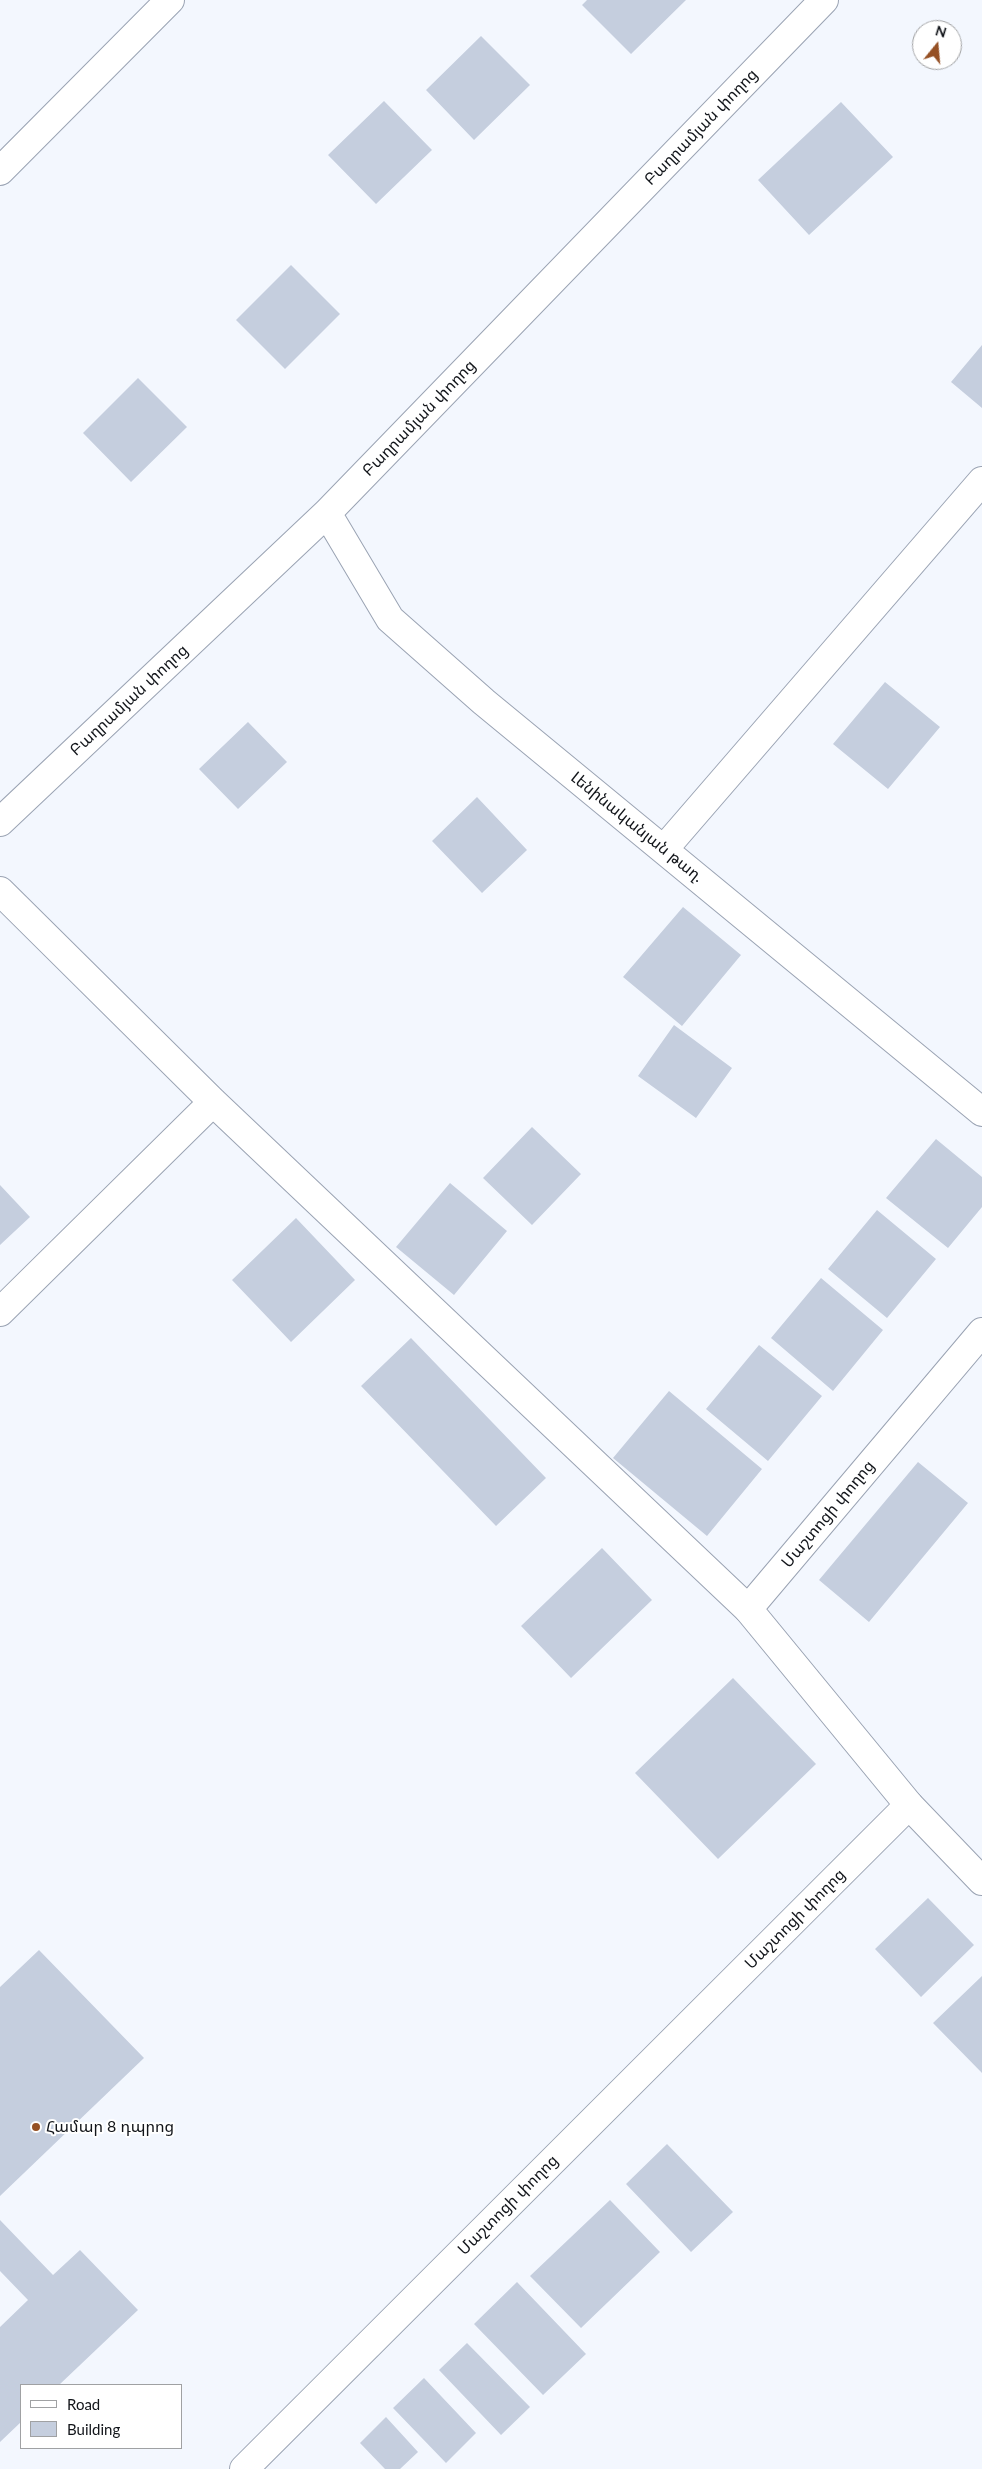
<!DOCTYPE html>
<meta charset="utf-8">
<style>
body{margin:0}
#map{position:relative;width:982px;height:2469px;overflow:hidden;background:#f3f7fe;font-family:Lato,sans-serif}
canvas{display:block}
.legend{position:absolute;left:20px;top:2384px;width:162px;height:65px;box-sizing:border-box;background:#fff;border:1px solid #a0a1a3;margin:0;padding:6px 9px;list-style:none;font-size:15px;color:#12151a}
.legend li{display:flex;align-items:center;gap:10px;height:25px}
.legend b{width:25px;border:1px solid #a0a1a3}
.north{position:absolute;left:912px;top:20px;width:50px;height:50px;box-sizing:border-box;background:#fff;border:1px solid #a0a1a3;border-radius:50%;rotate:17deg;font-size:14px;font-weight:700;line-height:20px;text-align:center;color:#12151a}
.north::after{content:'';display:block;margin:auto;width:18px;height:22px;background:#955024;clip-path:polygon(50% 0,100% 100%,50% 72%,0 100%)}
</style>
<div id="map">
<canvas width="982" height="2469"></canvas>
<ul class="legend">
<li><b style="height:6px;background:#fff"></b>Road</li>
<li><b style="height:14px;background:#c5cede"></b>Building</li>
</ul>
<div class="north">N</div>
</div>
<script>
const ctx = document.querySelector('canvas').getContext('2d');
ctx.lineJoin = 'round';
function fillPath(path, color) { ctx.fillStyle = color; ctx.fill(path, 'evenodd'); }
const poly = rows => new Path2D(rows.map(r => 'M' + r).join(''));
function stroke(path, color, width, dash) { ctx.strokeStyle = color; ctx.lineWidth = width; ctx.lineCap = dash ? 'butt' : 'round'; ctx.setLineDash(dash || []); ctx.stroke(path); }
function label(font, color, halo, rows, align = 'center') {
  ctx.font = font + ' Lato,"Noto Sans Armenian",sans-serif'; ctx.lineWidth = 4; ctx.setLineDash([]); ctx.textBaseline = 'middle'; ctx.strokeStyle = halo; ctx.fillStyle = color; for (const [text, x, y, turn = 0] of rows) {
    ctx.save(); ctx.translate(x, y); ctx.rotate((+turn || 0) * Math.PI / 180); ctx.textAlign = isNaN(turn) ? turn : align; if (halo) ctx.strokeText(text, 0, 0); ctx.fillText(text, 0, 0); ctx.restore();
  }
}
const building = poly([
 [587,0,686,0,631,54,582,5],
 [481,36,530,85,474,140,426,90],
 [384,101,432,150,376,204,328,155],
 [841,102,893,157,809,235,758,180],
 [291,265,340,314,285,369,236,320],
 [982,345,982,408,951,382],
 [138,378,187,427,131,482,83,433],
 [885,682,940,727,888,789,833,744],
 [248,722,287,762,238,809,199,769],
 [477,797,527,850,482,893,432,841],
 [683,907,741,955,682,1026,623,977],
 [674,1025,732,1068,696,1118,638,1076],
 [532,1127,581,1174,532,1225,483,1178],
 [936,1139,982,1177,982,1207,948,1248,886,1198],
 [450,1183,507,1231,454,1295,396,1247],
 [0,1185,30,1217,0,1245],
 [877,1210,936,1259,887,1318,828,1269],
 [296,1218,355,1280,291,1342,232,1280],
 [821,1278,883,1330,833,1391,771,1338],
 [411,1338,546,1478,496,1526,361,1386],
 [759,1345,822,1396,768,1461,706,1409],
 [669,1391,762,1469,707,1536,613,1458],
 [918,1462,968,1503,869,1622,819,1580],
 [602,1548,652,1600,571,1678,521,1626],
 [733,1678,816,1764,718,1859,635,1773],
 [928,1898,974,1945,921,1997,875,1949],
 [39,1950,144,2058,0,2196,0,1987],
 [982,1976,982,2073,933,2023],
 [667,2144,733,2212,691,2252,626,2184],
 [610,2200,660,2252,581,2328,530,2276],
 [0,2220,53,2275,80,2250,138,2310,59,2385,21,2385,21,2422,0,2442,0,2327,28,2300,0,2271],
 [517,2282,586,2354,543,2395,474,2324],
 [467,2343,530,2407,501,2435,439,2370],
 [424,2378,476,2433,446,2463,393,2408],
 [386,2417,418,2452,400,2469,385,2469,360,2443]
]);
const minor = poly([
 [0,171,170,0],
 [327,513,390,619,484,702,982,1112],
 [0,822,327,513,824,0],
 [664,849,982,481],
 [0,891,213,1102,748,1609],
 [0,1312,213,1102],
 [909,1805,982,1881]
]);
const major = poly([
 [244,2469,909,1805,748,1609,982,1332]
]);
const markers = [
 [36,2127,5,"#955024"]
];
const streetNames = [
 ["Բաղրամյան փողոց",701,127,-46],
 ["Բաղրամյան փողոց",419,418,-46],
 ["Բաղրամյան փողոց",129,700,-43],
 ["Լենինականյան թաղ.",637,827,39],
 ["Մաշտոցի փողոց",828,1514,-50],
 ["Մաշտոցի փողոց",795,1919,-45],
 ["Մաշտոցի փողոց",508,2205,-45]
];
const poiNames = [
 ["Համար 8 դպրոց",46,2127]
];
fillPath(building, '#c5cede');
stroke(minor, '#9aa3b3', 30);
stroke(major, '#9aa3b3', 30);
stroke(minor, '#fff', 28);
stroke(major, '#fff', 28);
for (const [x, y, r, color] of markers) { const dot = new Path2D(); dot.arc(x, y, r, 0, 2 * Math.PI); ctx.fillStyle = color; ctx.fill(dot); stroke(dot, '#fff', 2); }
label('16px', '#12151a', '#fff', streetNames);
label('16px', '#12151a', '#fff', poiNames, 'left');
</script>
